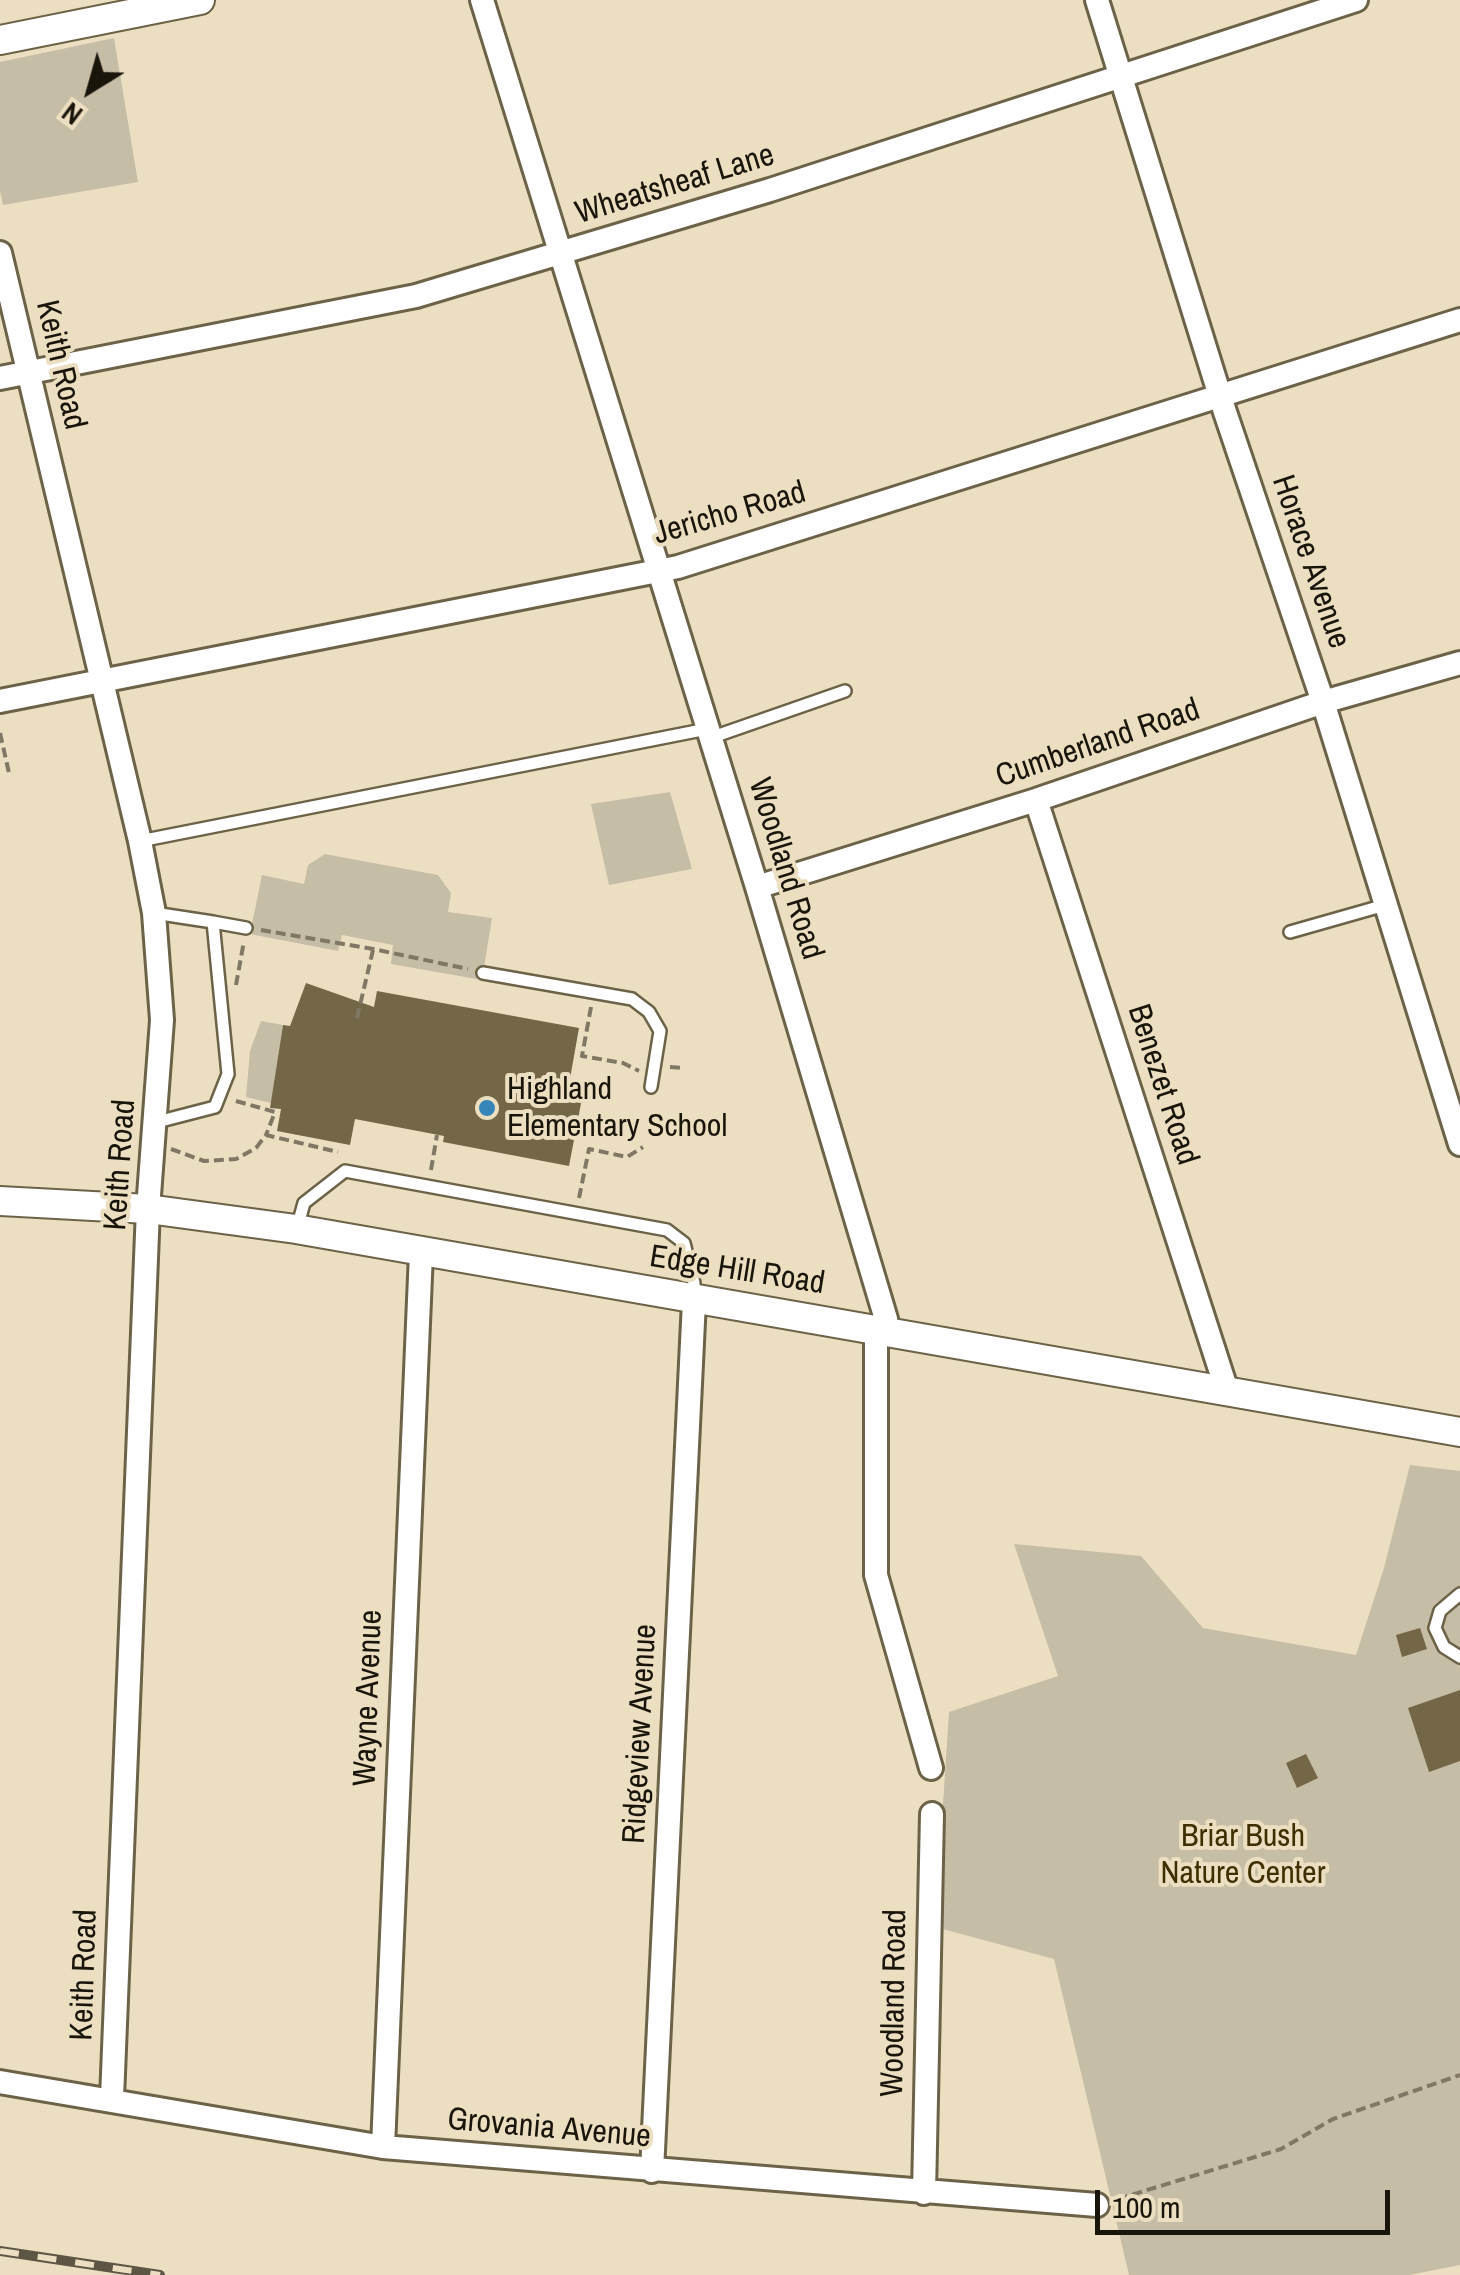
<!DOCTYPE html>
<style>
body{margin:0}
#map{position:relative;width:1460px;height:2275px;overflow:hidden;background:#ecdfc1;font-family:"Archivo Narrow",sans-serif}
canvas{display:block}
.north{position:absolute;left:40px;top:40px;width:100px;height:100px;-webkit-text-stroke:8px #ecdfc1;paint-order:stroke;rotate:217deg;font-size:28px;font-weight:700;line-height:40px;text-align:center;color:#1a150b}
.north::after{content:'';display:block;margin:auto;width:35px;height:45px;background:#1a150b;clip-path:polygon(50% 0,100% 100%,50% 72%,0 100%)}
.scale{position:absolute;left:1095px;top:2190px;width:295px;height:45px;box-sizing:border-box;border:5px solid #1a150b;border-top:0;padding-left:12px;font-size:30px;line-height:35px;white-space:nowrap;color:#1a150b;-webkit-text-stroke:8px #ecdfc1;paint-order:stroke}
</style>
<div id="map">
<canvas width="1460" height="2275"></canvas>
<div class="north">N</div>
<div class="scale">100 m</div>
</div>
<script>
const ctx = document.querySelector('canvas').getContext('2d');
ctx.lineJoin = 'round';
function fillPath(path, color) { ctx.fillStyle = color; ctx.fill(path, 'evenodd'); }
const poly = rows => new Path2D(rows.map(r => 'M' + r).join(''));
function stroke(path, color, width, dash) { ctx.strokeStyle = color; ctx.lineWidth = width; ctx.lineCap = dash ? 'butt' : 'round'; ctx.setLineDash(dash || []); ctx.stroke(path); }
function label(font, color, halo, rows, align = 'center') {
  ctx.font = font + ' "Archivo Narrow",sans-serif'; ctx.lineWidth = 8; ctx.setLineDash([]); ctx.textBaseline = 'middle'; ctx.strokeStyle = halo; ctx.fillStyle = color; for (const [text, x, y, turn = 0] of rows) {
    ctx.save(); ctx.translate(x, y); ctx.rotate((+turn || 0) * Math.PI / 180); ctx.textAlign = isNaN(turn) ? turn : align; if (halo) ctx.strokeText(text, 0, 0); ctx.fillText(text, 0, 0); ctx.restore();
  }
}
const green = poly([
 [114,38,138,182,3,205,0,191,0,62],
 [670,792,692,869,609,885,591,804],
 [325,854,438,875,451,893,448,912,492,918,482,980,391,964,393,945,342,935,338,951,250,934,262,875,304,884,308,865],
 [261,1021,283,1025,271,1103,246,1097,250,1051],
 [1410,1465,1460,1471,1460,2265,1409,2275,1129,2275,1054,1959,935,1927,949,1712,1058,1676,1014,1544,1141,1556,1203,1628,1356,1655,1384,1568]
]);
const building = poly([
 [306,983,374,1007,377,991,579,1028,568,1090,583,1093,569,1166,443,1142,444,1136,355,1119,350,1145,277,1131,281,1109,270,1108,283,1025,290,1026],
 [1420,1628,1427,1649,1402,1657,1396,1635],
 [1460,1690,1460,1761,1429,1772,1408,1708],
 [1306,1754,1318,1778,1297,1788,1286,1763]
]);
const path = poly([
 [0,733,9,773],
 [261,930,373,949,468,969],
 [236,985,244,941],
 [591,1007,582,1056,623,1063,639,1071],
 [357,1018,373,950],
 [670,1067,683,1068],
 [236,1101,275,1112,266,1135],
 [171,1149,204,1161,236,1159,256,1148,266,1135,338,1152],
 [431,1170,437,1135],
 [579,1198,589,1149,627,1157,643,1147],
 [1118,2199,1281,2149,1333,2119,1460,2075]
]);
const service = poly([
 [710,738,845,691],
 [140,841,707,729],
 [154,913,213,922,228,1074,215,1107,157,1122],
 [213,922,246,928],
 [1290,932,1385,905],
 [483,973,632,999,649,1012,660,1031,651,1087],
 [297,1228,304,1203,345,1171,667,1230,684,1243,694,1283,694,1296],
 [1460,1594,1440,1611,1435,1628,1444,1647,1460,1657]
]);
const minor = poly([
 [482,0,757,887,886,1319,876,1329,876,1575,931,1768],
 [1097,0,1225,412,1323,702,1460,1144],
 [0,253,140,841,154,913,162,1020,148,1209,112,2098],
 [0,378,416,296,770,190,1356,0],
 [0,701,678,567,1460,320],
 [1036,800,1227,1391],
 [757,887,1036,800,1323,702,1460,663],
 [0,2082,383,2147,1097,2205],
 [383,2147,421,1253],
 [652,2171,694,1301],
 [924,2193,932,1814]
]);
const tertiary = poly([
 [0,40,200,0],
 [0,1201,148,1209,296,1229,1460,1432]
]);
const rail = poly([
 [0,2251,160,2275]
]);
const markers = [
 [487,1108,10,"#3586b7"]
];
const streetNames = [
 ["Wheatsheaf Lane",675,185,-17],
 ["Keith Road",60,365,77],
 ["Jericho Road",730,514,-16],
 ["Horace Avenue",1310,562,71],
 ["Cumberland Road",1098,744,-19],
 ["Woodland Road",785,869,73],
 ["Benezet Road",1162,1085,72],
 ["Keith Road",121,1165,-86],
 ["Edge Hill Road",737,1271,9],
 ["Wayne Avenue",369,1698,-88],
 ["Ridgeview Avenue",641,1734,-87],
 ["Keith Road",85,1975,-88],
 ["Woodland Road",895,2003,-89],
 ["Grovania Avenue",549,2129,5]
];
const poiNames = [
 ["Highland",507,1090],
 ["Elementary School",507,1127]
];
const parkNames = [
 ["Briar Bush",1243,1837],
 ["Nature Center",1243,1874]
];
fillPath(green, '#c6bda6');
fillPath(building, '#746747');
stroke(service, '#6c6247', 16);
stroke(minor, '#6c6247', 28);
stroke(tertiary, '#6c6247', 32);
stroke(path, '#807764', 4, [10, 5]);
stroke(service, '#fff', 11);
stroke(minor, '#fff', 22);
stroke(tertiary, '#fff', 28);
stroke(rail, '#5d5645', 10);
stroke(rail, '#ecdfc1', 6, [19]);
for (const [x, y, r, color] of markers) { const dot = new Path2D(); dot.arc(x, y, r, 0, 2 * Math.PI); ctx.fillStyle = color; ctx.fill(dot); stroke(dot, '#ecdfc1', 4); }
label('32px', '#1a150b', '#ecdfc1', streetNames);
label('32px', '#1a150b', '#ecdfc1', poiNames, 'left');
label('32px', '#3f2f00', '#ecdfc1', parkNames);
</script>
